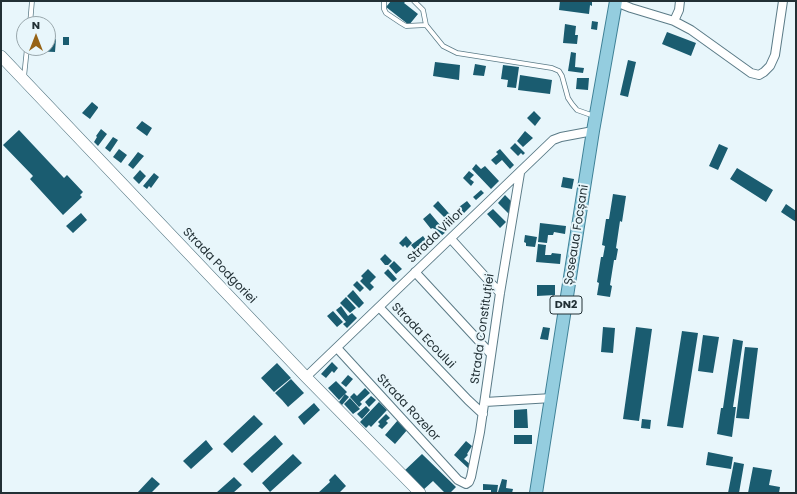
<!DOCTYPE html>
<meta charset="utf-8">
<style>
body{margin:0}
#map{position:relative;width:797px;height:494px;overflow:hidden;background:#e8f6fb;font-family:Poppins,sans-serif}
canvas{display:block}
.frame{position:absolute;inset:0;border:2px solid #223035;pointer-events:none}
.north{position:absolute;left:16px;top:16px;width:40px;height:40px;box-sizing:border-box;background:#e8f6fb;border:1px solid #99a7ac;border-radius:50%;rotate:0deg;font-size:11px;font-weight:700;line-height:16px;text-align:center;color:#223035}
.north::after{content:'';display:block;margin:auto;width:14px;height:18px;background:#966316;clip-path:polygon(50% 0,100% 100%,50% 72%,0 100%)}
</style>
<div id="map">
<canvas width="797" height="494"></canvas>
<div class="frame"></div>
<div class="north">N</div>
</div>
<script>
const ctx = document.querySelector('canvas').getContext('2d');
ctx.lineJoin = 'round';
function fillPath(path, color) { ctx.fillStyle = color; ctx.fill(path, 'evenodd'); }
const poly = rows => new Path2D(rows.map(r => 'M' + r).join(''));
function stroke(path, color, width, dash) { ctx.strokeStyle = color; ctx.lineWidth = width; ctx.lineCap = dash ? 'butt' : 'round'; ctx.setLineDash(dash || []); ctx.stroke(path); }
function label(font, color, halo, rows, align = 'center') {
  ctx.font = font + ' Poppins,sans-serif'; ctx.lineWidth = 4; ctx.setLineDash([]); ctx.textBaseline = 'middle'; ctx.strokeStyle = halo; ctx.fillStyle = color; for (const [text, x, y, turn = 0] of rows) {
    ctx.save(); ctx.translate(x, y); ctx.rotate((+turn || 0) * Math.PI / 180); ctx.textAlign = isNaN(turn) ? turn : align; if (halo) ctx.strokeText(text, 0, 0); ctx.fillText(text, 0, 0); ctx.restore();
  }
}
const building = poly([
 [391,1,406,1,404,3,418,14,409,25,386,7],
 [560,1,592,1,592,6,590,5,589,14,559,10],
 [592,21,598,22,597,30,591,29],
 [565,24,576,26,575,35,578,35,577,44,563,43],
 [667,32,696,43,691,56,662,44],
 [63,37,69,37,69,45,63,45],
 [48,38,56,39,55,52,34,51,34,48,48,48],
 [571,52,576,53,575,67,584,68,583,73,568,71],
 [628,60,636,62,628,97,620,95],
 [435,62,460,65,459,80,433,76],
 [475,64,486,66,484,76,473,75],
 [503,65,519,67,516,88,507,87,508,80,501,79],
 [520,75,552,80,550,94,518,90],
 [577,78,589,78,588,90,576,89],
 [92,102,98,107,98,108,90,119,82,113],
 [534,111,541,118,535,126,527,118],
 [142,121,152,128,147,136,136,128],
 [101,129,107,134,98,146,94,142,97,137,96,136],
 [19,130,64,178,67,175,83,192,80,195,82,197,63,215,30,179,33,176,3,145],
 [525,131,533,138,523,147,517,141],
 [113,137,118,140,110,152,105,148],
 [515,143,525,153,523,155,521,153,518,156,510,148],
 [719,144,728,148,718,170,709,166],
 [119,149,127,155,121,163,113,157],
 [500,149,514,165,510,169,502,160,496,165,491,160,498,154,496,152],
 [138,152,144,156,133,169,128,165],
 [476,164,481,169,485,166,499,181,491,189,472,169],
 [737,168,773,190,766,202,730,179],
 [140,170,146,176,139,184,133,178],
 [469,171,474,175,470,179,474,182,471,186,463,178],
 [154,173,159,177,151,188,149,186,147,189,143,186],
 [563,177,574,179,572,189,561,187],
 [481,190,484,193,476,200,473,197],
 [613,194,626,196,622,222,620,221,616,248,618,249,616,260,614,260,610,285,612,286,610,297,597,295,599,283,597,282,601,257,603,257,605,246,602,245,606,219,609,219],
 [505,195,511,201,510,215,498,203],
 [438,201,455,220,451,224,433,206],
 [467,201,471,206,464,213,459,207],
 [786,204,796,211,796,222,781,212],
 [493,209,506,222,500,228,487,214],
 [81,213,87,220,73,233,66,226],
 [430,213,446,232,441,236,435,229,432,228,431,229,423,219],
 [540,223,566,226,565,234,554,232,553,235,548,235,547,243,538,242],
 [525,235,537,237,535,247,526,246,526,243,524,242],
 [406,236,412,243,407,248,405,245,403,247,399,243],
 [423,236,428,243,426,245,427,246,418,254,411,245],
 [538,244,546,245,545,255,551,255,552,253,561,254,560,264,536,262],
 [385,254,392,261,388,265,385,265,380,259],
 [394,261,402,269,396,274,389,266],
 [368,269,376,277,370,283,374,287,370,291,360,281,363,278,361,276],
 [388,269,397,279,393,282,384,273],
 [357,281,364,288,360,292,353,285],
 [537,285,555,285,555,295,537,296],
 [353,290,364,303,359,308,347,296],
 [346,297,356,308,350,313,340,303],
 [341,306,348,316,352,313,357,318,347,328,343,324,346,322,336,310],
 [333,311,343,322,337,327,327,316],
 [543,327,550,328,548,340,540,339],
 [603,327,615,328,613,353,601,352],
 [636,327,652,329,639,421,623,419],
 [682,331,698,333,683,428,667,426],
 [703,335,719,337,713,373,698,371],
 [733,339,743,341,733,407,736,407,732,437,717,434,721,408,723,408],
 [745,347,758,348,749,419,736,418],
 [332,362,338,368,334,373,332,371,326,378,321,374],
 [277,363,291,378,274,392,261,378],
 [348,375,353,379,346,387,341,383],
 [291,379,304,393,288,407,282,400,294,389,282,400,275,393],
 [336,381,347,392,339,400,328,388],
 [365,388,370,393,360,402,362,404,359,407,350,397,354,393,357,396],
 [345,394,349,397,342,405,339,402],
 [371,396,376,400,369,407,365,402],
 [350,398,360,409,353,414,344,404],
 [379,402,387,410,371,427,369,425,366,428,360,422],
 [314,403,320,410,304,425,298,417],
 [366,406,370,410,362,419,357,414],
 [527,409,528,428,514,428,514,410],
 [386,414,390,418,386,421,388,423,382,429,378,426,380,424,378,422],
 [254,415,263,424,232,453,223,444],
 [642,419,651,420,650,429,641,428],
 [398,420,408,429,395,444,385,435],
 [275,435,283,444,252,473,243,464],
 [514,435,532,435,532,444,514,444],
 [206,440,213,449,191,469,183,461],
 [466,441,472,446,467,454,468,455,464,459,471,465,469,469,454,455],
 [708,452,733,457,731,469,706,465],
 [293,454,302,463,270,492,262,483],
 [422,454,456,487,450,493,445,493,433,481,422,491,403,472],
 [734,462,744,464,739,493,728,493],
 [753,467,772,470,769,485,780,487,779,493,748,493],
 [335,474,346,486,339,493,318,493,330,482,329,480],
 [152,477,160,484,151,493,137,493],
 [234,477,242,485,233,493,216,493],
 [502,479,507,480,506,488,513,489,512,493,498,492],
 [483,484,498,485,497,493,491,493,491,490,483,490]
]);
const lane = poly([
 [384,1,384,9,386,13,401,23,406,26,426,25,443,46,457,53,552,68,559,71,562,76,568,98,572,104,577,110,594,116],
 [414,1,423,10,426,25],
 [30,24,32,1],
 [24,77,27,48]
]);
const street = poly([
 [616,2,631,8,674,21,691,30,751,73,759,75,764,72,770,66,775,55,783,1],
 [674,21,679,10,680,1],
 [451,239,500,293],
 [415,272,490,353],
 [379,307,468,400,483,414],
 [337,348,458,480,466,484,469,482,471,477,480,432,500,293,520,173],
 [306,377,553,140,561,137,593,131],
 [485,402,552,398]
]);
const secondary = poly([
 [1,56,306,377,420,493]
]);
const primary = poly([
 [536,493,593,131,616,1]
]);
const shields = [
 [566,305,32]
];
const shieldNames = [
 ["DN2",566,305]
];
const streetNames = [
 ["Șoseaua Focșani",577,235,-81],
 ["Strada Viilor",436,236,-44],
 ["Strada Podgoriei",219,266,46],
 ["Strada Constituției",483,329,-82],
 ["Strada Ecoului",423,336,46],
 ["Strada Rozelor",408,408,47]
];
fillPath(building, '#1a5c70');
stroke(lane, '#5b7b87', 5.5);
stroke(street, '#5b7b87', 10);
stroke(secondary, '#5b7b87', 12);
stroke(primary, '#3e8096', 14);
stroke(lane, '#fff', 4);
stroke(street, '#fff', 8);
stroke(secondary, '#fff', 11);
stroke(primary, '#94cddf', 12);
for (const [x, y, w] of shields) { const box = new Path2D(); box.roundRect(x - w / 2, y - 9, w, 18, 3); ctx.fillStyle = '#e8f6fb'; ctx.fill(box); stroke(box, '#223035', 1); }
label('bold 11px', '#223035', null, shieldNames);
label('12px', '#223035', '#e8f6fb', streetNames);
</script>
